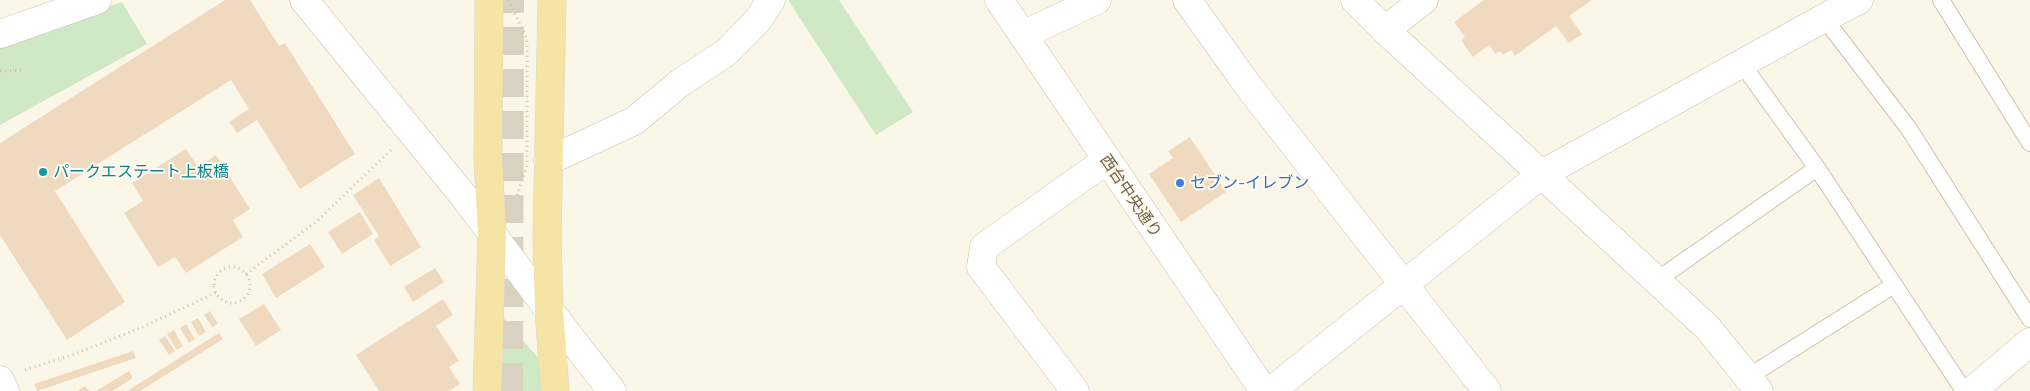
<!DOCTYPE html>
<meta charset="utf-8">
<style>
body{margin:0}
canvas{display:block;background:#fbf7e8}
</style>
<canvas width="2030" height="391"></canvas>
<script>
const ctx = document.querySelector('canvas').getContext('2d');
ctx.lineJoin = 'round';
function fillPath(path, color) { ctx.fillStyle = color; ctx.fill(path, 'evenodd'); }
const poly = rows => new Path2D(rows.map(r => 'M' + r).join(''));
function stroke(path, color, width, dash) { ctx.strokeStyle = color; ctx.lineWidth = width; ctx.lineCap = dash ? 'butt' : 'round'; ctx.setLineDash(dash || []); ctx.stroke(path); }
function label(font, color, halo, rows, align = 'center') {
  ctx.font = font + ' "Exo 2","Noto Sans JP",sans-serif'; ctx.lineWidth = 4; ctx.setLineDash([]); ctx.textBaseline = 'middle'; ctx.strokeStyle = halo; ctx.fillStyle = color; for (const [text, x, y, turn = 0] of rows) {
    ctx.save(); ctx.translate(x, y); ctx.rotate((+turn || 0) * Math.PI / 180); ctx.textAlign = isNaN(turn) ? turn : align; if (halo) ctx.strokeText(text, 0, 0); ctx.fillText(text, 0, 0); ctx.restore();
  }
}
const green = poly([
 [788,0,839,0,913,112,876,135],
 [122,2,147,44,0,125,0,42],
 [501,315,541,361,541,391,507,391,504,388]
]);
const building = poly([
 [225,0,250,0,279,46,285,43,355,154,300,189,257,120,237,133,229,122,249,109,231,80,55,191,125,302,67,340,0,235,0,143],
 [1484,0,1592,0,1569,16,1582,34,1569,43,1556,26,1515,56,1511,50,1503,55,1500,51,1495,54,1489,45,1473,57,1461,40,1465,37,1454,22],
 [1190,137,1226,192,1181,222,1149,174,1173,158,1168,151],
 [186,149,198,167,216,155,250,209,233,220,243,237,186,273,175,257,158,267,124,213,143,201,132,183],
 [379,178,421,247,390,266,374,240,379,236,353,195],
 [360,212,373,234,342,254,328,232],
 [310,244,325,267,276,298,262,274],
 [435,268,444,282,413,302,404,287],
 [443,299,453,315,436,326,459,361,449,367,460,384,449,391,379,391,356,355],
 [264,304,281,330,256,346,239,319],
 [210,311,218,324,212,327,204,315],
 [198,318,206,332,199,336,191,322],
 [186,324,195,339,189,343,180,328],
 [174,330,183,346,177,350,167,334],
 [219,333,223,339,140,391,127,391],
 [165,336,175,351,169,355,159,340],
 [133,351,136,358,37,391,34,384],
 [129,371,133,378,112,391,96,391],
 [85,386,89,391,77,391]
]);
const primaryTunnel = poly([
 [509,391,510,0]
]);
const path = poly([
 [0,71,22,70],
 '214 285a18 18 0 1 1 36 0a18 18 0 1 1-36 0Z',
 [246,274,316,222,392,149],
 [25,370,72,355,143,327,217,292]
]);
const lane = poly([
 [1941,0,2030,143],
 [1824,18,1909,129,2030,319],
 [1742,64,1817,168,1964,391],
 [1657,280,1817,168],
 [1748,377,1894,285]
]);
const street = poly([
 [304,0,466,199,549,310,612,391],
 [1187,0,1249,87,1487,391],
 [1385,30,1424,0],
 [0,34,97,0],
 [1023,35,1097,0],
 [548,161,634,121,680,83,727,52,758,20,771,0],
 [0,380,5,391],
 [1075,391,981,267,984,247,1107,160],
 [1271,391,1542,174,1824,18,1859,0],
 [1972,391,2030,342]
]);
const secondary = poly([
 [999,0,1264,391],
 [1355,0,1385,30,1707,327,1759,391]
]);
const primary = poly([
 [552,0,547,238,549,310,555,391],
 [487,391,492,233,488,160,489,0]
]);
const pathBridge = poly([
 [508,0,526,37,527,45,527,165,517,196]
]);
const markers = [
 [43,172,5,"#0f9aa8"],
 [1180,183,5,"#3f7fe0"]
];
const cultureNames = [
 ["パークエステート上板橋",53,172]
];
const shopNames = [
 ["セブン-イレブン",1190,183]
];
const streetNames = [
 ["西台中央通り",1131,196,56]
];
fillPath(green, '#cfe9c6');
fillPath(building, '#efdac0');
stroke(primaryTunnel, '#d9d2c1', 28, [28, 14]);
stroke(lane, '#cdc0ae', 18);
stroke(street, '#cdc0ae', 29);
stroke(secondary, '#d0c1ab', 29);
stroke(primary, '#dbd6d1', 29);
stroke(path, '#d5bea3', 3, [1, 4]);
stroke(lane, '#fff', 16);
stroke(street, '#fff', 28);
stroke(secondary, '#fff', 28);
stroke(primary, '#f6e4a4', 28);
stroke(pathBridge, '#d5bea3', 3, [1, 4]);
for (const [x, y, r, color] of markers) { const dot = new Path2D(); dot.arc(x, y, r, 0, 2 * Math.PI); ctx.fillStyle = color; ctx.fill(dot); stroke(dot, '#fefaee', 2); }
label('16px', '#0d838f', '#fefaee', cultureNames, 'left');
label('16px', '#366cbe', '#fefaee', shopNames, 'left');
label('16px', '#74614d', '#fefaee', streetNames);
</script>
